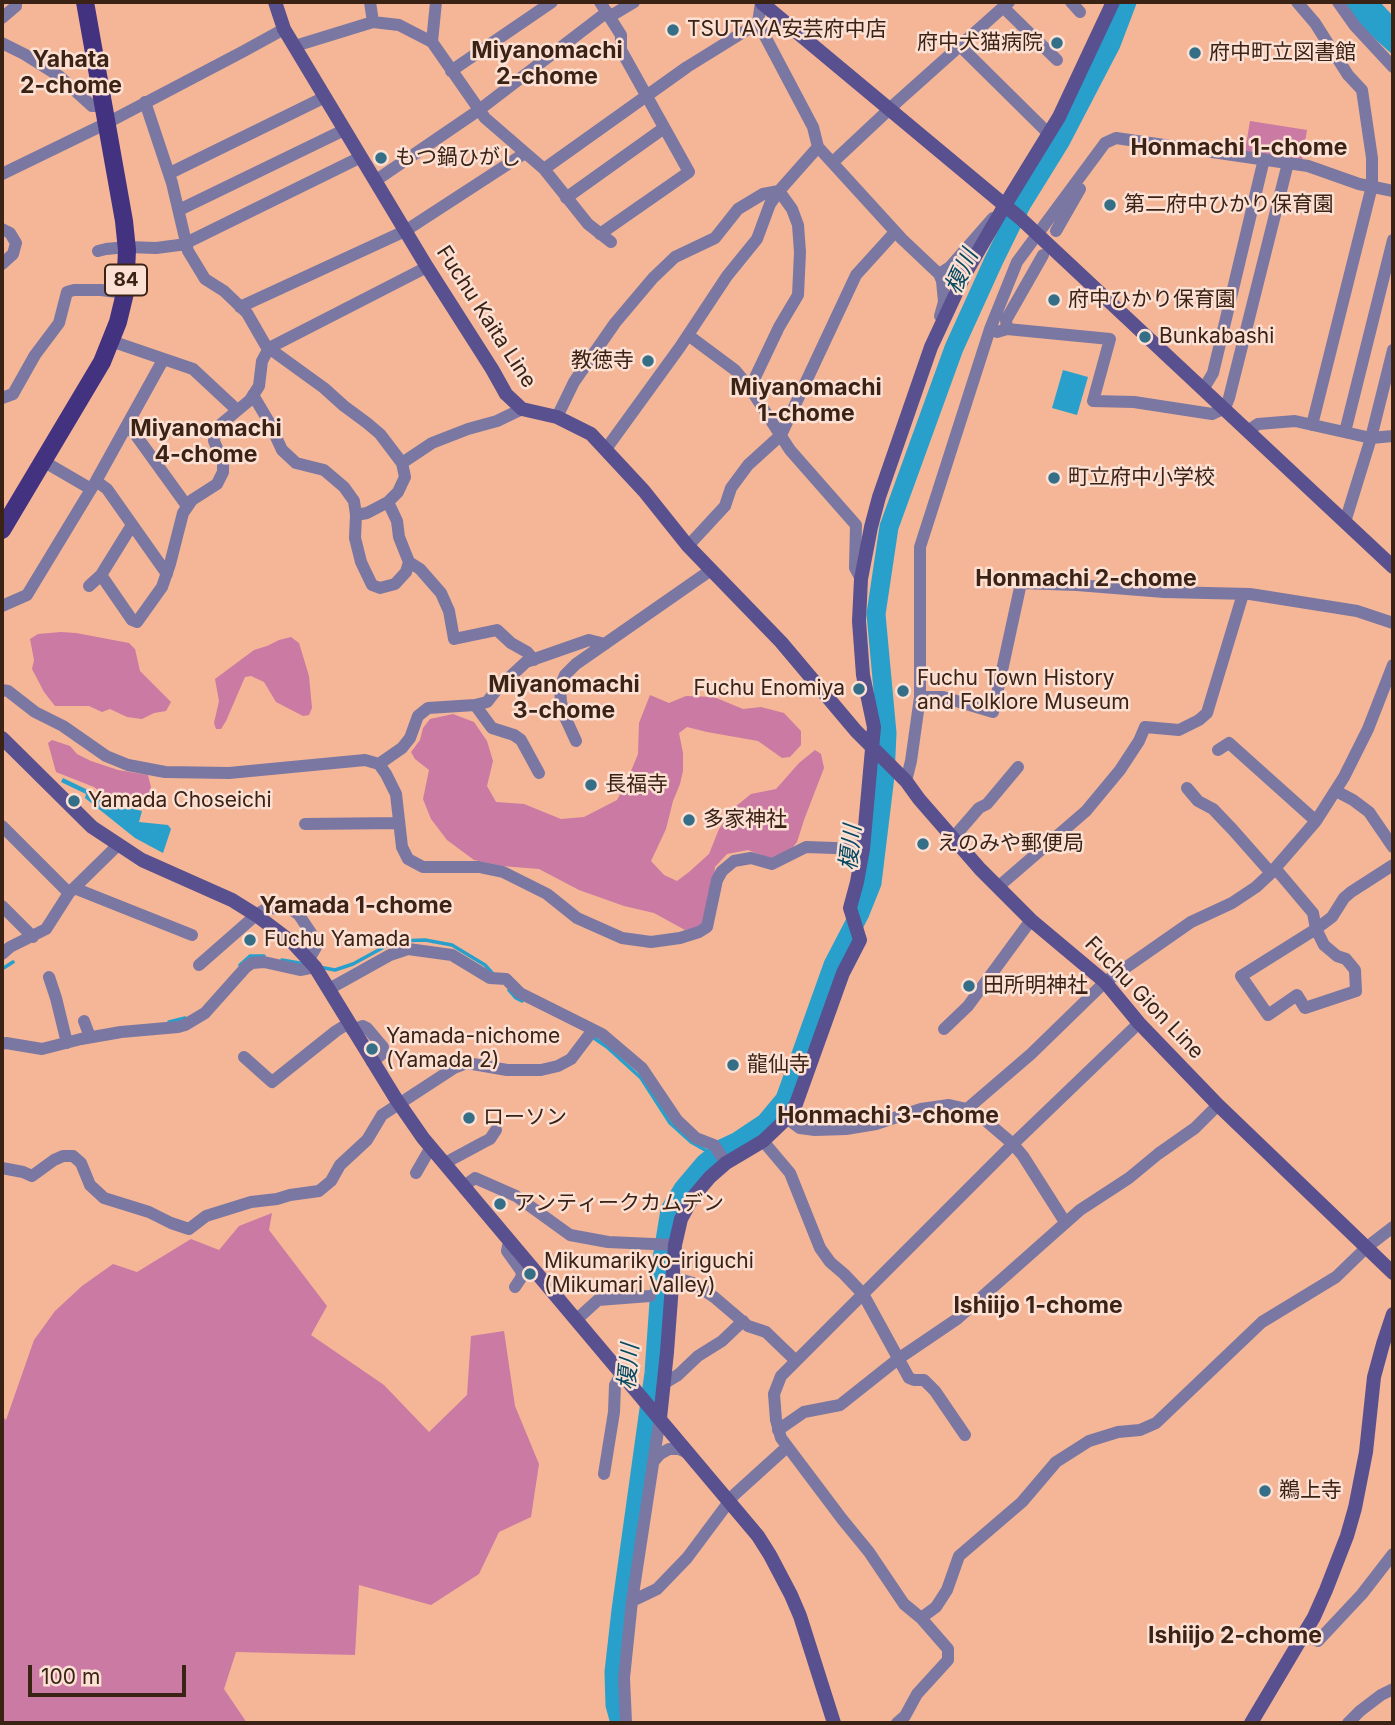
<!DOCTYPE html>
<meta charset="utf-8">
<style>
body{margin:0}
#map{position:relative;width:1395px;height:1725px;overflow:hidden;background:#f4b696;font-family:Inter,sans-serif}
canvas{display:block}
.frame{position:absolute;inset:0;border:4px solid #3a2215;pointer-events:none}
.scale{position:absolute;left:28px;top:1665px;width:158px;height:32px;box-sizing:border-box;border:4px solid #3a2215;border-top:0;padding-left:9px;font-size:21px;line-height:24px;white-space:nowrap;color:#3a2215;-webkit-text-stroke:5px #fbe0d3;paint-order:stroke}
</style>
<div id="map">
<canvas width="1395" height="1725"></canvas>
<div class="frame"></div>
<div class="scale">100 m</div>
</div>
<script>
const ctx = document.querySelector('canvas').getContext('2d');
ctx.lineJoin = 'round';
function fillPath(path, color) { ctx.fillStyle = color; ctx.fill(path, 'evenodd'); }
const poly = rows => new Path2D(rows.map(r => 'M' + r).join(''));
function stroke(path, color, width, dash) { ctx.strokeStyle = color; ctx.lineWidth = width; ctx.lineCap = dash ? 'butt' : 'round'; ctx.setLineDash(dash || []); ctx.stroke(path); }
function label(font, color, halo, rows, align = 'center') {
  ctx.font = font + ' Inter,"Noto Sans JP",sans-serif'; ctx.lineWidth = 5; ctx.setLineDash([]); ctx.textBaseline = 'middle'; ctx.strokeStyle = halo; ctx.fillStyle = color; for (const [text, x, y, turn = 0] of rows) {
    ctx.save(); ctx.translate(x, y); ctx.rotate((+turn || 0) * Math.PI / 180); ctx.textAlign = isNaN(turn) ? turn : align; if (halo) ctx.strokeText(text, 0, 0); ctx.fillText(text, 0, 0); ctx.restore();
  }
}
const green = poly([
 [1250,121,1307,130,1302,160,1245,151],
 [61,632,76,633,129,643,135,649,140,671,171,702,166,711,154,713,142,719,127,717,110,709,102,712,89,706,55,706,44,692,32,669,34,660,30,639,38,634],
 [291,637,299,643,309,676,312,708,309,715,303,716,276,702,264,682,251,676,245,677,226,721,221,729,216,729,214,723,219,701,215,679,254,650,267,646,279,640],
 [650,695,669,703,686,696,714,697,743,709,761,707,784,713,801,731,801,745,790,757,782,758,758,741,707,732,687,727,679,733,683,753,683,771,680,784,673,801,666,829,651,861,664,875,677,881,689,872,709,854,719,829,735,807,751,794,776,789,799,763,815,750,821,754,824,768,804,820,797,842,788,853,772,859,748,850,727,854,715,867,714,880,706,919,699,927,685,930,654,913,624,906,579,890,539,869,502,866,474,860,447,840,431,819,423,799,429,770,415,759,411,752,420,740,423,728,430,719,453,714,474,722,487,741,493,761,487,786,496,802,524,804,561,819,584,817,617,800,627,781,638,754,639,723],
 [52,740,70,746,77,754,91,761,118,770,148,775,151,787,147,802,140,805,108,798,94,787,56,772,48,743],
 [272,1213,269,1230,327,1306,311,1335,384,1385,429,1432,467,1395,471,1336,504,1331,515,1406,539,1464,531,1517,499,1532,479,1574,431,1605,359,1585,355,1655,236,1652,224,1689,247,1723,2,1723,2,1416,6,1420,34,1340,55,1311,82,1286,113,1264,137,1272,191,1239,219,1250,239,1226]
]);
const water = poly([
 [1343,2,1380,2,1393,16,1393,55,1366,31],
 [1063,370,1088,377,1077,415,1052,408],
 [63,778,92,792,106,802,142,811,139,822,168,825,171,829,163,853,135,838,85,798,86,794,61,782]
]);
const stream = poly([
 [282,960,305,964],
 [240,965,250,956,264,956],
 [319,967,335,970,353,964,395,941,425,940,452,945,485,965,494,975],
 [2,969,13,962],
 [509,990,516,998,522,1001],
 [169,1022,185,1018],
 [591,1036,607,1047,641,1078,670,1123,691,1142,714,1155]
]);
const river = poly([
 [620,1723,615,1705,614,1672,621,1610,654,1373,662,1259,670,1210,683,1189,705,1163,723,1148,738,1141,765,1123,785,1099,833,965,860,913,872,883,885,776,887,733,876,614,889,527,954,348,994,260,1021,205,1060,142,1111,44,1127,2]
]);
const street = poly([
 [370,2,373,22],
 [1071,2,1080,12],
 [1297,2,1315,23,1348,75,1362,90,1372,158,1372,186,1312,425],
 [1338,2,1355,26,1393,67],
 [1003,7,1057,60],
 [609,17,634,2],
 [2,18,16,6,16,2],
 [432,42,436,2],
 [2,43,24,54,59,76,92,106,104,106],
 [295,46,373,22,399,25,432,42,485,118,544,169,588,224,611,242],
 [960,46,1049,134],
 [451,71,552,2],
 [145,102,172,183,188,251,205,279,224,291,247,313,266,346,324,388,344,406,367,423,380,434,402,463,405,477,398,492,388,502,367,513,356,515],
 [818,147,902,239,939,274,942,281,944,302,940,316],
 [833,162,897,102,1009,2],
 [544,169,687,67,758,23],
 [170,173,325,97],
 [2,174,107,123,244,51,284,29],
 [375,181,479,110,607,12],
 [566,198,664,128],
 [179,210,344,130],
 [2,229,10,233,16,243,13,254,2,264],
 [1056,231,1080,189],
 [600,234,689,172,621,50,621,35,600,2],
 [186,243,361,157],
 [98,251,106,249,127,247,156,248,187,244],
 [1043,255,1006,320,1007,329,1110,339,1093,401,1134,402,1212,414,1225,408,1229,398,1288,163],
 [939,274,950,267,993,218],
 [240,307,405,231,525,153],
 [1007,329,997,332,990,329,1017,262,1105,143,1116,138,1308,166,1359,184,1393,191],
 [688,335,735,370,750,388,790,450,856,525,855,568,861,579],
 [111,341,193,369,237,410],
 [750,388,779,327,798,295,800,252,798,225,792,209,779,191],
 [1204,388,1213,373,1264,159],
 [253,395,269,422,282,450,296,463,324,470,344,487,354,501,356,515,355,538,361,562,372,585,380,588,395,584,406,572,409,562,399,537,397,521,388,502],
 [2,398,13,394,35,355,59,323,67,292,74,290,101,290,125,293],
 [557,417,574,382,615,323,653,278,675,257,715,238,738,209,763,194,779,191],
 [127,427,135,434,187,506],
 [1249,430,1258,424,1295,421,1371,438,1393,436],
 [1345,432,1393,240],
 [606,449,680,347,727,276,757,239,770,204,779,191,818,147,813,127,758,23,761,2],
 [43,461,91,489],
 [402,463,432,443,468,429,497,421,522,409],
 [96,481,107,489,167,574],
 [1345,522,1371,438,1393,350],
 [688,546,725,506,731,488,748,465,781,435,856,275,895,232],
 [409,562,420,569,441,593,449,611,454,639,497,630,511,643,527,652,534,660],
 [101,575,132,620,137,622,162,587,170,564,183,513,192,500,217,484,223,472,223,462,214,441,215,429,250,400,259,386,262,361,269,348,427,267],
 [89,586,101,575,132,525],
 [2,606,27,595,96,481,163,360],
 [2,690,8,691,35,712,63,726,106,756,128,765,165,772,229,773,365,760,379,764,386,774,396,794,402,847,408,859,423,867,479,867,503,872,547,894,577,918,622,938,651,942,680,938,699,932,707,927,717,880,722,871,734,861,751,858,772,864,806,847,863,849],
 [920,697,943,697,993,712,1021,583,1077,585,1164,592,1250,594,1357,611,1393,623],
 [475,705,492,728,514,735,521,740,539,773],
 [576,741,565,717,561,702,560,687,565,675,576,664,711,570],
 [1218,750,1229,743,1316,821],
 [379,764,402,748,410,738,418,716,428,708,475,705,487,702,498,688,526,662,589,640,605,644],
 [906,781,911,761,920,697,920,547,990,329],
 [1187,788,1198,801,1213,809,1233,830,1271,873],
 [1336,791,1353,800,1369,812,1393,847],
 [305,824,399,823],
 [2,826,69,893],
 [953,838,979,808,987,804,1018,767],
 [1275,868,1313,913,1316,929,1324,945,1337,956,1346,959,1355,970,1356,991,1305,1008,1297,995,1268,1015,1241,976,1316,929,1332,917,1344,898,1351,892,1393,865],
 [998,887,1086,811,1120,770,1139,741,1145,727,1179,730,1199,720,1207,713,1243,594],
 [74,888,192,935],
 [2,906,33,937],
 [2,954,10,947,46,929,69,893,118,845],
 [199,965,256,915,267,908,291,909,299,915,311,933,316,947,312,954,307,959],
 [49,977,56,998,67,1043],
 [329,989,390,955,408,949,452,955,490,978,506,979,520,993,602,1034,642,1068,677,1120,696,1138,714,1145,726,1163],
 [84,1021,90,1037],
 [944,1029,968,1006,1031,920],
 [352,1030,363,1026,367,1028,383,1047,383,1053,372,1062],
 [2,1044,6,1043,42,1049,81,1039,121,1032,178,1027,185,1025,205,1013,246,967,252,963,264,962,300,970,315,967],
 [244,1057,272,1082,336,1031,349,1023],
 [967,1109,1031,1054,1105,982,1191,922,1232,903,1256,887,1271,873,1316,821,1344,777,1368,729,1393,665],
 [786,1118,800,1128,815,1130,846,1129,876,1124,921,1109,949,1105,967,1109,979,1115,1013,1144,1023,1156,1065,1222],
 [763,1141,790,1173,820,1248,830,1262,844,1274,863,1294,909,1378,914,1380,924,1380,935,1391,965,1435],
 [445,1163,484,1142,490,1139,496,1130],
 [2,1168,23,1172,32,1176,54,1160,63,1156,73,1156,81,1163,90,1185,104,1198,149,1212,171,1223,189,1229,206,1216,251,1202,277,1199,290,1195,319,1191,331,1181,340,1165,367,1140,382,1115,454,1068,467,1063,507,1070,541,1070,558,1066,571,1059,593,1030],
 [416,1173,431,1147],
 [464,1186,475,1178,516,1196,570,1235,608,1242,675,1245],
 [512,1243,508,1246,507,1251,522,1272,521,1278,515,1287],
 [672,1277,693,1283,714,1297,748,1326,766,1332,796,1361],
 [576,1320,598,1300,650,1296],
 [663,1384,678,1375,698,1356,722,1341,743,1321],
 [778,1430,804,1412,840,1405,898,1359,957,1319,1080,1210,1129,1178,1158,1154,1195,1128,1218,1105],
 [653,1462,660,1454,669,1449,679,1449,688,1453],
 [604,1474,614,1412,615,1385,622,1373],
 [632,1601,657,1589,687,1558,734,1495,787,1447],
 [921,1618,936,1607,947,1590,959,1556,1022,1502,1056,1462,1089,1441,1118,1432,1140,1430,1156,1423,1262,1322,1336,1277,1367,1247,1393,1227],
 [1304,1635,1318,1641,1362,1594,1393,1554],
 [626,1723,624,1678,632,1601,660,1418],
 [897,1723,905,1716,917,1694,948,1660,948,1649,921,1618,904,1604,869,1552,842,1519,781,1438,776,1420,774,1394,781,1376,1013,1144,1139,1023],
 [1348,1723,1360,1711,1381,1695,1393,1689]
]);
const secondary = poly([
 [275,2,284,29,427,267,492,369,506,394,522,409,557,417,591,434,644,491,688,546,781,642,856,731,906,781,919,799,980,869,1031,920,1105,982,1139,1023,1218,1105,1393,1273],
 [764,2,762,3,1020,218,1393,567],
 [2,738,92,827,142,860,232,900,256,915,293,943,315,967,396,1099,423,1138,758,1536,770,1555,791,1595,800,1616,834,1723],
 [660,1418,667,1352,675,1245,681,1219,693,1197,710,1177,726,1163,763,1141,783,1122,796,1104,843,973,860,940,850,908,857,882,863,849,874,727,863,675,859,621,861,579,871,527,879,497,931,347,965,274,1005,205,1059,117,1113,2],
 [1251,1723,1314,1617,1326,1590,1347,1536,1355,1508,1366,1452,1374,1377,1383,1344,1393,1314]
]);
const primary = poly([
 [2,530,102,362,118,322,125,293,127,250,124,221,85,2]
]);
const markers = [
 [673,30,7,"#346e87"],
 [1057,43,7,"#346e87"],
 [1195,53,7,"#346e87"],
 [381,158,7,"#346e87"],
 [1110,205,7,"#346e87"],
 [1054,300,7,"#346e87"],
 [1145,337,7,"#346e87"],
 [648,361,7,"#346e87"],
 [1054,478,7,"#346e87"],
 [859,689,7,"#346e87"],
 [903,691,7,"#346e87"],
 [591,785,7,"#346e87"],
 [74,801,7,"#346e87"],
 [689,820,7,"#346e87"],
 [923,844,7,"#346e87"],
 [250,940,7,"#346e87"],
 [969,986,7,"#346e87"],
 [372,1049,7,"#346e87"],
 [733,1065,7,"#346e87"],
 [469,1118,7,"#346e87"],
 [500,1204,7,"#346e87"],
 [530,1274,7,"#346e87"],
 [1265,1491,7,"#346e87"]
];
const shields = [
 [126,280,42]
];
const shieldNames = [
 ["84",126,280]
];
const poiNames = [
 ["TSUTAYA安芸府中店",687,30],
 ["府中犬猫病院",1043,43,"right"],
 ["府中町立図書館",1209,53],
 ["もつ鍋ひがし",395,158],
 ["第二府中ひかり保育園",1124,205],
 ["府中ひかり保育園",1068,300],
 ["Bunkabashi",1159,337],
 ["教徳寺",634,361,"right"],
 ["町立府中小学校",1068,478],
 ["Fuchu Town History",917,679],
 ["and Folklore Museum",917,703],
 ["Fuchu Enomiya",845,689,"right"],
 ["長福寺",605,785],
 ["Yamada Choseichi",88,801],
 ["多家神社",703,820],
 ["えのみや郵便局",937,844],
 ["Fuchu Yamada",264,940],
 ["田所明神社",983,986],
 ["Yamada-nichome",386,1037],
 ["(Yamada 2)",386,1061],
 ["龍仙寺",747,1065],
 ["ローソン",483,1118],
 ["アンティークカムデン",514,1204],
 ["Mikumarikyo-iriguchi",544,1262],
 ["(Mikumari Valley)",544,1286],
 ["鵜上寺",1279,1491]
];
const streetNames = [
 ["Fuchu Kaita Line",486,317,57],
 ["Fuchu Gion Line",1144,998,46]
];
const neighbourhoodNames = [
 ["Miyanomachi",547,51],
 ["2-chome",547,77],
 ["Yahata",71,60],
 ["2-chome",71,86],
 ["Honmachi 1-chome",1239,148],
 ["Miyanomachi",806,388],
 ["1-chome",806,414],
 ["Miyanomachi",206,429],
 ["4-chome",206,455],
 ["Honmachi 2-chome",1086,579],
 ["Miyanomachi",564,685],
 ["3-chome",564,711],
 ["Yamada 1-chome",356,906],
 ["Honmachi 3-chome",888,1116],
 ["Ishiijo 1-chome",1038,1306],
 ["Ishiijo 2-chome",1235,1636]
];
const waterNames = [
 ["榎川",962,272,-65],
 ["榎川",851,848,-84],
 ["榎川",629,1367,-85]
];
fillPath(green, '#ca7aa3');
fillPath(water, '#29a0cc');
stroke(stream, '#29a0cc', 3.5);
stroke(river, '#29a0cc', 19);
stroke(street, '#7b77a3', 12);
stroke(secondary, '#59508f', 14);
stroke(primary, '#423280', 18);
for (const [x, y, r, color] of markers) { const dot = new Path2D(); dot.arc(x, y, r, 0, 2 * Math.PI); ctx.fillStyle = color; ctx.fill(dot); stroke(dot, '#fbe0d3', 2.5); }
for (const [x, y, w] of shields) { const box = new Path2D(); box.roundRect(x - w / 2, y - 15.5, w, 31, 5); ctx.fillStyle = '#fbe0d3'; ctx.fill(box); stroke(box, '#3a2215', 2); }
label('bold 19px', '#3a2215', null, shieldNames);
label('21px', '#3a2215', '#fbe0d3', poiNames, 'left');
label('21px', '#3a2215', '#fbe0d3', streetNames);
label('bold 23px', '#3a2215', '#fbe0d3', neighbourhoodNames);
label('italic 23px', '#074a61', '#fbe0d3', waterNames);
</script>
